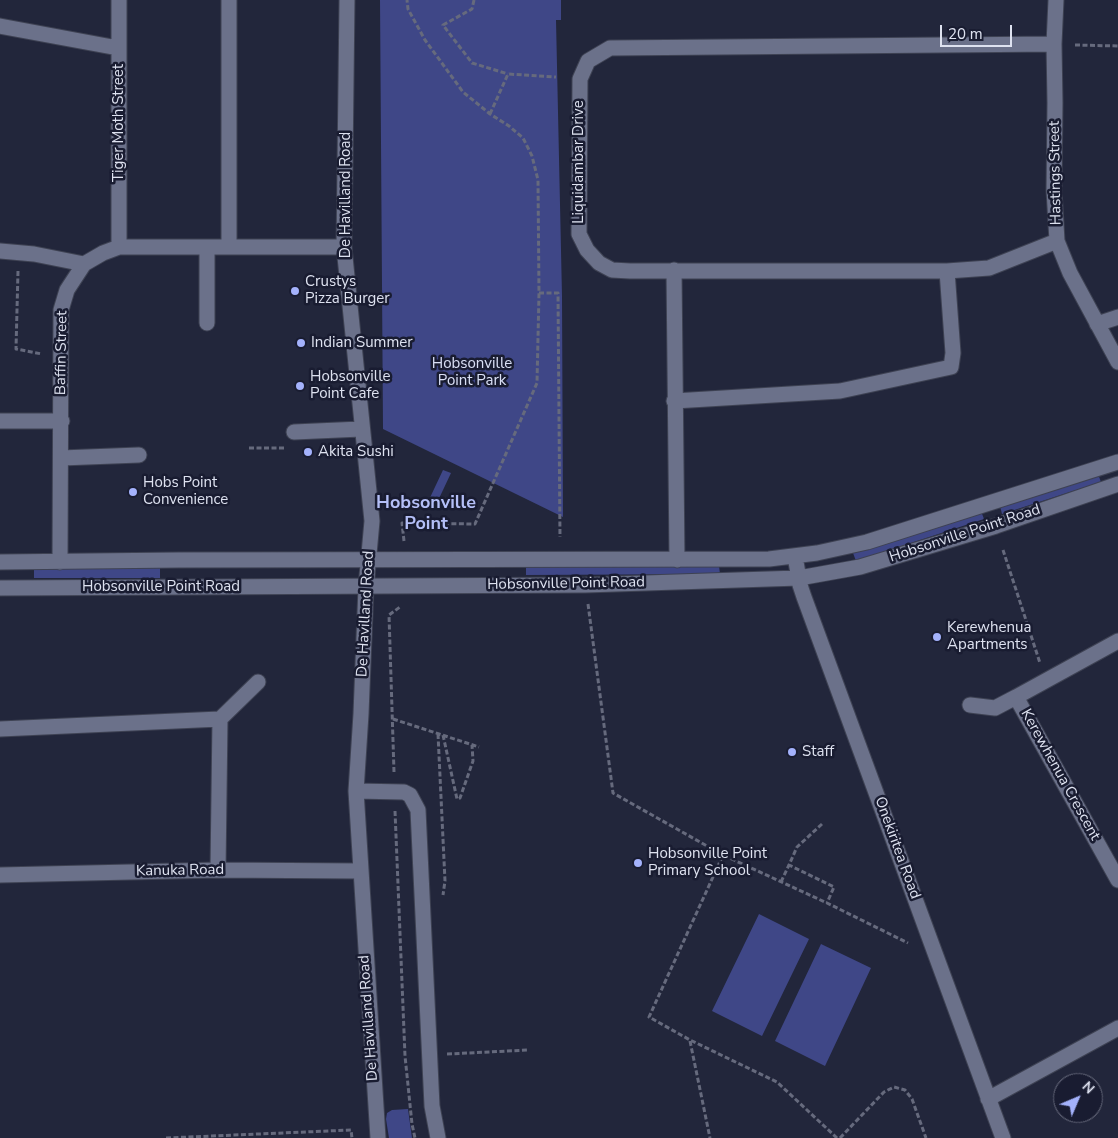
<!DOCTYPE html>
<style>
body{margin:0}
#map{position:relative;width:1118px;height:1138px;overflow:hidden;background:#22263b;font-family:"Nunito Sans",sans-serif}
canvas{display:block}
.north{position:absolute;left:1053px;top:1073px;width:50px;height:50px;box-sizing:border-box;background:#191c31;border:1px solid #686b7d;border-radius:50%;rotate:45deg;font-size:14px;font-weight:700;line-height:20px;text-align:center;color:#dee2f0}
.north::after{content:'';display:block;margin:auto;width:18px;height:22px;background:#a4b2fc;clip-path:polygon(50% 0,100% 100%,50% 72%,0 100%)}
.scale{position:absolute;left:940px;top:25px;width:72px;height:22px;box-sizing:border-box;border:2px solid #dee2f0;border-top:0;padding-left:6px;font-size:15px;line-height:18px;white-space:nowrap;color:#dee2f0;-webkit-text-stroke:4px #191c31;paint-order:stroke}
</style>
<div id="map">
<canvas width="1118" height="1138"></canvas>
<div class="north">N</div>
<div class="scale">20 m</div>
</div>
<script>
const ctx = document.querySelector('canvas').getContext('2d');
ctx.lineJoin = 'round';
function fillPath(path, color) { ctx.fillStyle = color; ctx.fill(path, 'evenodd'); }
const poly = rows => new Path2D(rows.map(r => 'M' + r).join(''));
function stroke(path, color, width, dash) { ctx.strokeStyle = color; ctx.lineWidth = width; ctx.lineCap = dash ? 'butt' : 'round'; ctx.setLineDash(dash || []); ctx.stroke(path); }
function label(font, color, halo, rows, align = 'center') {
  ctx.font = font + ' "Nunito Sans",sans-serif'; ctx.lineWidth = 5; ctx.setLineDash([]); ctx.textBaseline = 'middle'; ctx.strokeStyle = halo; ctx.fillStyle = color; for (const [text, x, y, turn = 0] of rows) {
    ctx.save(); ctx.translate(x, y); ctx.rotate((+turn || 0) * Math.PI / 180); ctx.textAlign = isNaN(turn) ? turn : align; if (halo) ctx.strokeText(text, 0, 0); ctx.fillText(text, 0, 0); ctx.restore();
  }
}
const green = poly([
 [380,0,561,0,561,20,556,20,562,296,563,517,383,429],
 [443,470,451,473,435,507,427,504],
 [1098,474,1101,482,1002,514,1000,506],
 [981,511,984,519,856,561,853,553],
 [719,566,720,574,526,575,526,567],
 [160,568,160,578,34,578,34,569],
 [759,914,809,939,762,1036,712,1011],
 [821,944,871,968,825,1066,775,1041],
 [408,1109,412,1138,389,1138,386,1119,387,1113,392,1110]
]);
const path = poly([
 [474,0,472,9,443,25,472,63,508,74],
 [1075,45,1118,46],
 [490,114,508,74,556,77],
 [18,271,16,349,42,354],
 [539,293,558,293,560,537],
 [249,448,284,448],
 [404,541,402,523,475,524,537,383,539,293,538,180,532,156,523,138,509,126,490,114,463,92,425,40,408,9,407,0],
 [1003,550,1040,663],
 [588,604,613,793,723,855],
 [393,719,479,747],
 [438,734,445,881,443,895],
 [443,735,457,799,460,798,473,761,472,745],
 [394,772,389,615,400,607],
 [395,811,405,1056,412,1124,415,1138],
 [822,824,797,847,789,865,834,887,827,903],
 [781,882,789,865],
 [690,1041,710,1138],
 [447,1054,529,1050],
 [166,1138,351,1130,352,1138],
 [837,1138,777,1082,690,1040,649,1017,723,855,827,903,908,943],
 [840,1138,884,1092,894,1087,905,1090,912,1099,926,1138]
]);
const minor = poly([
 [229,0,229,247],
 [347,0,344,247,372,521,366,587,361,714,356,791,378,1138],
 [1056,0,1054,44,1055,103,1054,190,1057,241,1070,273,1118,362],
 [0,26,118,48],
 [1054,44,610,48,588,61,580,79,579,234,587,250,599,263,612,270,630,271,947,271,989,268,1057,241],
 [119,247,119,0],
 [0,251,34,254,84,264],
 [674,270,677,560],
 [207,323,207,248],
 [1097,324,1118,317],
 [674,401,840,391,951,367,953,353,947,271],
 [0,421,62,421],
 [294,432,361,429],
 [61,458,139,455],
 [795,556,800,585,804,597,1003,1138],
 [0,562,179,560,769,559,817,553,867,542,1118,462],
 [60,562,61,310,67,290,84,264,103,253,119,247,344,247],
 [0,588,585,585,799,578,860,567,996,526,1118,484],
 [1118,641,1016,697,1118,880],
 [970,705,995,708,1016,697],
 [220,719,258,682],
 [0,729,220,719,218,870],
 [356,791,404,792,410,795,418,810,432,1106,438,1138],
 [0,875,218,870,360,871],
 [988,1099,1118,1028]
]);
const markers = [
 [295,291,5,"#a4b2fc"],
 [301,343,5,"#a4b2fc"],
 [300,386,5,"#a4b2fc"],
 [308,452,5,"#a4b2fc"],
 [133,492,5,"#a4b2fc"],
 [937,637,5,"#a4b2fc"],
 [792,752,5,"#a4b2fc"],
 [638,863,5,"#a4b2fc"]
];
const streetNames = [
 ["Tiger Moth Street",119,123,-90],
 ["Liquidambar Drive",579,162,-90],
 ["Hastings Street",1056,173,-91],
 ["De Havilland Road",346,195,-90],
 ["Baffin Street",62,353,-89],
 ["Hobsonville Point Road",965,534,-18],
 ["Hobsonville Point Road",566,584,-1],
 ["Hobsonville Point Road",161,587],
 ["De Havilland Road",366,614,-87],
 ["Kerewhenua Crescent",1060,775,61],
 ["Onekiritea Road",897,848,70],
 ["Kanuka Road",180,871,-1],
 ["De Havilland Road",369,1018,-94]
];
const poiNames = [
 ["Crustys",305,282],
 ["Pizza Burger",305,299],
 ["Indian Summer",311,343],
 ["Hobsonville",310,377],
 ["Point Cafe",310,394],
 ["Akita Sushi",318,452],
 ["Hobs Point",143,483],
 ["Convenience",143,500],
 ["Kerewhenua",947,628],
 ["Apartments",947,645],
 ["Staff",802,752],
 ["Hobsonville Point",648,854],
 ["Primary School",648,871]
];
const parkNames = [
 ["Hobsonville",472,364],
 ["Point Park",472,381]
];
const quarterNames = [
 ["Hobsonville",426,504],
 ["Point",426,525]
];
fillPath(green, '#3f4787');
stroke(minor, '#3e4253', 17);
stroke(path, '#666a7d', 3, [5, 2.5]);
stroke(minor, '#6b718a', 15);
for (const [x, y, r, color] of markers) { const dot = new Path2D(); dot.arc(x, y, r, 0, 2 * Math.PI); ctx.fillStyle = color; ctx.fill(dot); stroke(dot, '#191c31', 2); }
label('15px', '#dee2f0', '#191c31', streetNames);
label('15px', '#dee2f0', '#191c31', poiNames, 'left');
label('15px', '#dae0f6', '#191c31', parkNames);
label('bold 18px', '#b4bff7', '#191c31', quarterNames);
</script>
